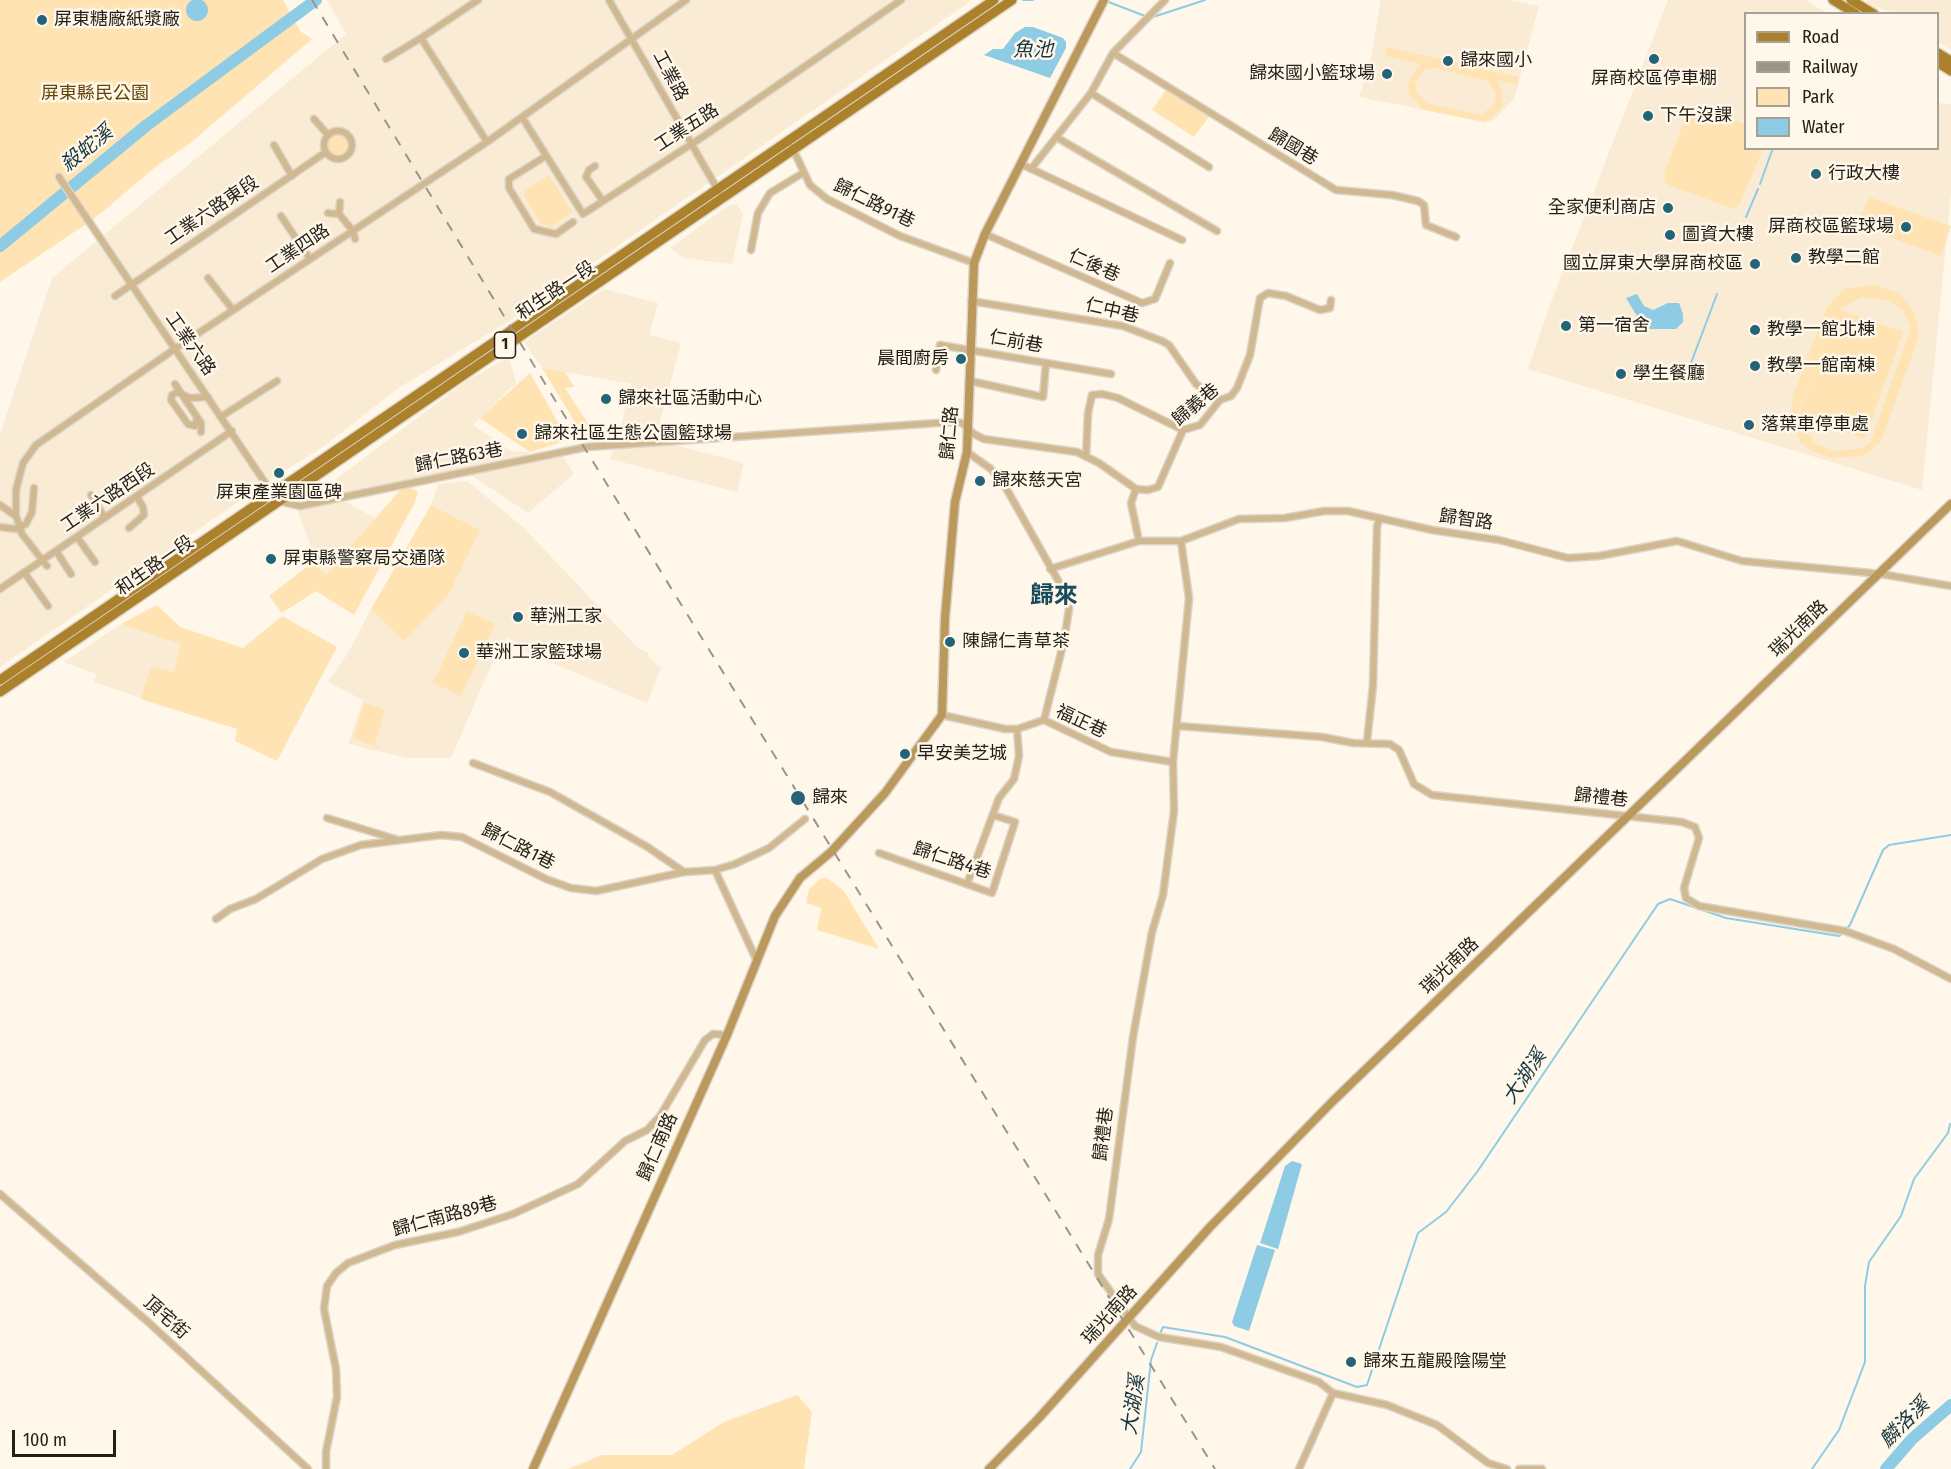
<!DOCTYPE html>
<meta charset="utf-8">
<style>
body{margin:0}
#map{position:relative;width:1951px;height:1469px;overflow:hidden;background:#fff7e9;font-family:"Fira Sans Condensed",sans-serif}
canvas{display:block}
.legend{position:absolute;left:1744px;top:12px;width:195px;height:138px;box-sizing:border-box;background:#fff7e9;border:2px solid #a7a195;margin:0;padding:8px 10px;list-style:none;font-size:18px;color:#221f18}
.legend li{display:flex;align-items:center;gap:12px;height:30px}
.legend b{width:30px;border:2px solid #a7a195}
.scale{position:absolute;left:12px;top:1430px;width:104px;height:27px;box-sizing:border-box;border:3px solid #221f18;border-top:0;padding-left:8px;font-size:18px;line-height:21px;white-space:nowrap;color:#221f18;-webkit-text-stroke:4px #fff7e9;paint-order:stroke}
</style>
<div id="map">
<canvas width="1951" height="1469"></canvas>
<ul class="legend">
<li><b style="height:8px;background:#ac812b"></b>Road</li>
<li><b style="height:8px;background:#9a9489"></b>Railway</li>
<li><b style="height:16px;background:#ffe3b3"></b>Park</li>
<li><b style="height:16px;background:#8dcce4"></b>Water</li>
</ul>
<div class="scale">100 m</div>
</div>
<script>
const ctx = document.querySelector('canvas').getContext('2d');
ctx.lineJoin = 'round';
function fillPath(path, color) { ctx.fillStyle = color; ctx.fill(path, 'evenodd'); }
const poly = rows => new Path2D(rows.map(r => 'M' + r).join(''));
function stroke(path, color, width, dash) { ctx.strokeStyle = color; ctx.lineWidth = width; ctx.lineCap = dash ? 'butt' : 'round'; ctx.setLineDash(dash || []); ctx.stroke(path); }
function label(font, color, halo, rows, align = 'center') {
  ctx.font = font + ' "Fira Sans Condensed","Noto Sans TC",sans-serif'; ctx.lineWidth = 5; ctx.setLineDash([]); ctx.textBaseline = 'middle'; ctx.strokeStyle = halo; ctx.fillStyle = color; for (const [text, x, y, turn = 0] of rows) {
    ctx.save(); ctx.translate(x, y); ctx.rotate((+turn || 0) * Math.PI / 180); ctx.textAlign = isNaN(turn) ? turn : align; if (halo) ctx.strokeText(text, 0, 0); ctx.fillText(text, 0, 0); ctx.restore();
  }
}
const built = poly([
 [327,0,972,0,511,320,400,387,324,446,261,486,0,667,0,434,52,278,346,34],
 [1381,0,1508,0,1539,6,1514,99,1494,120,1486,122,1359,97,1371,59],
 [1668,0,1806,0,1826,13,1746,14,1746,148,1938,148,1938,103,1951,104,1951,193,1922,490,1528,369,1548,310],
 [1867,0,1951,0,1951,50,1938,42,1938,14,1892,13,1867,3],
 [737,204,743,214,732,264,683,258,670,248,728,206],
 [604,289,658,303,649,335,681,343,655,440,744,463,737,492,610,459,619,435,631,384,542,368,524,342],
 [509,357,516,383,473,425,511,451,530,452,522,459,317,501,314,496,465,382],
 [562,455,574,474,528,513,471,475],
 [467,481,523,527,637,647,649,654,649,657,661,668,647,703,529,653,508,637,497,652,451,758,407,758,348,744,363,700,328,682,348,653,371,609,404,640,480,530,431,505,438,484],
 [340,499,377,519,326,576,319,568,297,509],
 [121,624,180,644,174,672,151,667,140,698,94,682,97,674,64,662]
]);
const green = poly([
 [0,0,283,0,300,31,312,39,188,145,158,165,95,218,0,282],
 [1387,47,1519,77,1517,84,1498,80,1502,92,1502,106,1491,119,1484,122,1424,110,1409,94,1408,86,1413,73,1421,64,1385,56],
 [1435,68,1488,81,1496,93,1495,104,1481,115,1427,103,1417,93,1415,82,1426,69],
 [1660,67,1680,73,1674,89,1655,82],
 [1168,87,1211,114,1194,137,1152,110],
 [1694,105,1745,124,1746,148,1763,149,1740,204,1734,209,1671,186,1665,182,1664,173,1688,112],
 '324 145a14 14 0 1 1 28 0a14 14 0 1 1-28 0Z',
 [549,175,572,212,551,227,541,224,524,195,525,191],
 [1869,197,1951,226,1941,256,1857,225],
 [1875,285,1898,293,1907,302,1915,313,1919,336,1881,441,1863,456,1829,458,1809,449,1800,442,1791,418,1793,396,1827,307,1844,289],
 [1862,297,1889,301,1902,309,1910,326,1908,336,1870,443,1862,448,1834,451,1815,443,1798,415,1834,315,1799,415,1865,439,1903,332,1839,309],
 [542,368,565,372,574,387,565,388,598,439,587,442],
 [530,373,568,440,530,452,480,418],
 [411,488,418,492,415,502,354,615,316,591,282,613,269,596,313,562,326,575,401,489],
 [431,505,480,530,448,596,404,641,371,609],
 [157,605,180,627,243,648,282,616,337,647,277,761,235,741,237,729,140,699,151,667,174,672,180,644,121,624],
 [467,611,495,624,461,696,433,683],
 [364,703,385,710,374,746,353,739],
 [827,878,844,891,879,949,817,930,821,908,806,903,809,889,820,879],
 [797,1395,812,1412,804,1469,568,1469,602,1455,672,1455,724,1422]
]);
const water = poly([
 '186 10a11 11 0 1 1 22 0a11 11 0 1 1-22 0Z',
 [1025,27,1033,27,1063,38,1066,42,1066,48,1050,78,984,55,993,49,1003,49,1015,33],
 [1637,294,1644,306,1653,310,1668,303,1679,303,1683,314,1683,322,1676,329,1645,329,1626,298],
 [1292,1161,1302,1164,1278,1249,1260,1243,1285,1166],
 [1257,1245,1275,1250,1249,1331,1234,1326,1232,1322]
]);
const stream = poly([
 [1023,0,1033,0],
 [1106,1,1145,16],
 [1150,18,1205,0],
 [1760,184,1773,148],
 [1746,217,1758,189],
 [1691,363,1717,294],
 [1160,1334,1163,1327,1225,1337,1357,1387,1367,1385,1418,1233,1446,1212,1477,1172,1658,904,1670,899,1726,918,1839,936,1850,925,1883,850,1889,845,1951,835],
 [1130,1469,1141,1452,1151,1360,1157,1343],
 [1812,1469,1839,1430,1865,1362,1865,1286,1869,1262,1901,1216,1914,1179,1948,1133,1950,1124]
]);
const river = poly([
 [0,246,147,125,316,0],
 [1886,1469,1912,1439,1951,1405]
]);
const street = poly([
 [478,0,421,38,487,142],
 [609,0,719,192],
 [1113,53,1336,190,1392,195,1418,201,1424,205,1426,225,1456,237],
 [386,59,421,38],
 [1091,93,1209,167],
 [522,117,583,214,704,136,901,0],
 [314,119,328,135],
 '324 145a14 14 0 1 1 28 0a14 14 0 1 1-28 0Z',
 [1056,137,1217,231],
 [274,145,292,176],
 [792,147,810,185,827,199,900,236,974,263],
 [546,156,509,179,509,188,534,229,556,234,573,222],
 [1021,164,1182,240],
 [595,166,589,170,586,177,603,201],
 [1031,169,1091,93,1113,53,1165,0],
 [59,177,272,493,279,501,300,506,587,447,952,422,962,423,974,434,984,439,1077,452,1099,463,1136,489,1148,490,1158,487,1183,430,1200,425,1220,400,1231,396,1237,388,1250,355,1260,298,1268,293,1286,296,1320,310,1330,308,1331,300],
 [328,213,339,214,340,202],
 [339,214,353,231,355,239],
 [281,216,310,259],
 [985,234,1142,303,1155,299,1170,263],
 [751,250,758,213,770,193,803,173],
 [208,278,233,310],
 [115,296,326,152],
 [971,301,1123,326,1162,341,1169,345,1196,384,1220,400],
 [936,370,940,345,1111,374],
 [970,381,1043,397,1046,363],
 [175,384,201,423,201,432],
 [222,416,277,381],
 [197,418,195,426,188,424,171,400,172,395,177,392,190,398,208,397],
 [967,452,991,469,1006,488,1068,598,1069,609,1064,641,1044,720],
 [1086,457,1088,413,1092,395,1102,394,1118,398,1183,430],
 [1136,489,1131,503,1139,541],
 [91,495,105,518],
 [0,505,16,516],
 [0,527,16,529,26,524,32,512,34,488],
 [129,528,144,515,143,507,137,497],
 [77,537,95,562],
 [1181,541,1189,598,1173,762,1174,811,1163,895,1152,932,1133,1037,1109,1219,1098,1255,1098,1274,1135,1326,1159,1337,1221,1347,1319,1382,1333,1393,1387,1405,1437,1425,1488,1463,1507,1469],
 [56,551,71,574],
 [47,566,22,534,16,516,16,490,23,463,36,445,182,344,487,142,686,0],
 [1050,569,1139,541,1181,541,1239,519,1285,518,1324,511,1348,511,1432,530,1499,540,1568,558,1599,556,1677,541,1742,561,1881,574,1951,586],
 [24,572,48,606],
 [0,589,232,431],
 [942,715,1005,729,1017,729,1044,720,1111,752,1173,762],
 [1178,726,1322,737,1353,743,1390,744,1399,750,1414,784,1432,795,1682,822,1695,827,1699,838,1684,888,1686,898,1699,906,1845,931,1894,949,1951,979],
 [1367,741,1373,686,1377,526,1380,518],
 [473,763,550,792,646,846,684,872],
 [327,818,395,839],
 [879,853,992,893,1015,822,993,815],
 [715,870,735,864,769,848,805,819],
 [967,884,999,798,1014,779,1019,756,1017,729],
 [216,919,230,909,256,899,322,859,361,845,441,835,462,837,546,879,571,888,596,891,684,872,715,870,756,959],
 [0,1194,147,1321,308,1469],
 [326,1469,326,1452,337,1397,336,1369,324,1309,327,1286,336,1273,348,1263,395,1245,458,1232,513,1214,578,1184,625,1141,647,1130,660,1116,705,1040,713,1034,727,1035],
 [1299,1469,1333,1393],
 [1519,1469,1542,1469]
]);
const secondary = poly([
 [533,1469,727,1035,775,916,800,878,831,852,885,793,942,715,945,618,955,502,967,452,974,263,985,234,1104,0],
 [989,1469,1038,1419,1210,1227,1333,1101,1951,504]
]);
const primary = poly([
 [1833,0,1856,14],
 [1851,0,1874,14],
 [1938,53,1951,61],
 [1938,63,1951,71],
 [0,680,994,0],
 [0,692,1012,0]
]);
const rail = poly([
 [312,0,558,405,1215,1469]
]);
const markers = [
 [42,20,6,"#246479"],
 [1654,59,6,"#246479"],
 [1448,61,6,"#246479"],
 [1387,74,6,"#246479"],
 [1648,116,6,"#246479"],
 [1816,174,6,"#246479"],
 [1668,208,6,"#246479"],
 [1906,227,6,"#246479"],
 [1670,235,6,"#246479"],
 [1796,258,6,"#246479"],
 [1755,264,6,"#246479"],
 [1566,326,6,"#246479"],
 [1755,330,6,"#246479"],
 [961,359,6,"#246479"],
 [1755,366,6,"#246479"],
 [1621,374,6,"#246479"],
 [606,399,6,"#246479"],
 [1749,425,6,"#246479"],
 [522,434,6,"#246479"],
 [279,473,6,"#246479"],
 [980,481,6,"#246479"],
 [271,559,6,"#246479"],
 [518,617,6,"#246479"],
 [950,642,6,"#246479"],
 [464,653,6,"#246479"],
 [905,754,6,"#246479"],
 [798,798,8,"#246479"],
 [1351,1362,6,"#246479"]
];
const shields = [
 [505,345,21]
];
const shieldNames = [
 ["1",505,345]
];
const poiNames = [
 ["屏東糖廠紙漿廠",54,20],
 ["歸來國小",1460,61],
 ["歸來國小籃球場",1375,74,"right"],
 ["屏商校區停車棚",1654,79,"center"],
 ["下午沒課",1660,116],
 ["行政大樓",1828,174],
 ["全家便利商店",1656,208,"right"],
 ["屏商校區籃球場",1894,227,"right"],
 ["圖資大樓",1682,235],
 ["教學二館",1808,258],
 ["國立屏東大學屏商校區",1743,264,"right"],
 ["第一宿舍",1578,326],
 ["教學一館北棟",1767,330],
 ["晨間廚房",949,359,"right"],
 ["教學一館南棟",1767,366],
 ["學生餐廳",1633,374],
 ["歸來社區活動中心",618,399],
 ["落葉車停車處",1761,425],
 ["歸來社區生態公園籃球場",534,434],
 ["歸來慈天宮",992,481],
 ["屏東產業園區碑",279,493,"center"],
 ["屏東縣警察局交通隊",283,559],
 ["華洲工家",530,617],
 ["陳歸仁青草茶",962,642],
 ["華洲工家籃球場",476,653],
 ["早安美芝城",917,754],
 ["歸來",812,798],
 ["歸來五龍殿陰陽堂",1363,1362]
];
const streetNames = [
 ["工業路",670,76,62],
 ["工業五路",687,128,-33],
 ["歸國巷",1293,147,31],
 ["歸仁路91巷",874,204,26],
 ["工業六路東段",212,211,-34],
 ["工業四路",298,249,-34],
 ["仁後巷",1094,266,24],
 ["和生路一段",556,291,-34],
 ["仁中巷",1112,311,13],
 ["仁前巷",1016,342,10],
 ["工業六路",190,344,55],
 ["歸義巷",1196,405,-40],
 ["歸仁路",950,433,-85],
 ["歸仁路63巷",459,458,-11],
 ["工業六路西段",108,498,-34],
 ["歸智路",1466,520,8],
 ["和生路一段",155,566,-35],
 ["瑞光南路",1799,629,-44],
 ["福正巷",1081,722,25],
 ["歸禮巷",1601,798,6],
 ["歸仁路1巷",518,847,27],
 ["歸仁路4巷",952,861,18],
 ["瑞光南路",1450,966,-44],
 ["歸禮巷",1104,1134,-83],
 ["歸仁南路",658,1147,-66],
 ["歸仁南路89巷",445,1217,-15],
 ["瑞光南路",1110,1315,-48],
 ["頂宅街",166,1318,42]
];
const parkNames = [
 ["屏東縣民公園",95,94]
];
const waterNames = [
 ["魚池",1033,50],
 ["殺蛇溪",87,149,-39],
 ["大湖溪",1525,1077,-56],
 ["大湖溪",1134,1405,-82],
 ["麟洛溪",1905,1423,-45]
];
const districtNames = [
 ["歸來",1054,596]
];
fillPath(built, '#faecd4');
fillPath(green, '#ffe3b3');
fillPath(water, '#8dcce4');
stroke(stream, '#8dcce4', 2);
stroke(river, '#8dcce4', 12);
stroke(street, '#dcd4c8', 9);
stroke(secondary, '#dcd4c8', 11);
stroke(primary, '#dcd4c8', 12);
stroke(street, '#d0b891', 6);
stroke(secondary, '#bb985b', 8);
stroke(primary, '#ac812b', 9);
stroke(rail, '#9a9489', 2, [10, 10]);
for (const [x, y, r, color] of markers) { const dot = new Path2D(); dot.arc(x, y, r, 0, 2 * Math.PI); ctx.fillStyle = color; ctx.fill(dot); stroke(dot, '#fff7e9', 2); }
for (const [x, y, w] of shields) { const box = new Path2D(); box.roundRect(x - w / 2, y - 13, w, 26, 4.5); ctx.fillStyle = '#fff7e9'; ctx.fill(box); stroke(box, '#221f18', 1.5); }
label('bold 16px', '#221f18', null, shieldNames);
label('18px', '#221f18', '#fff7e9', poiNames, 'left');
label('18px', '#221f18', '#fff7e9', streetNames);
label('18px', '#634607', '#fff7e9', parkNames);
label('italic 20px', '#15333e', '#fff7e9', waterNames);
label('bold 24px', '#184b5b', '#fff7e9', districtNames);
</script>
